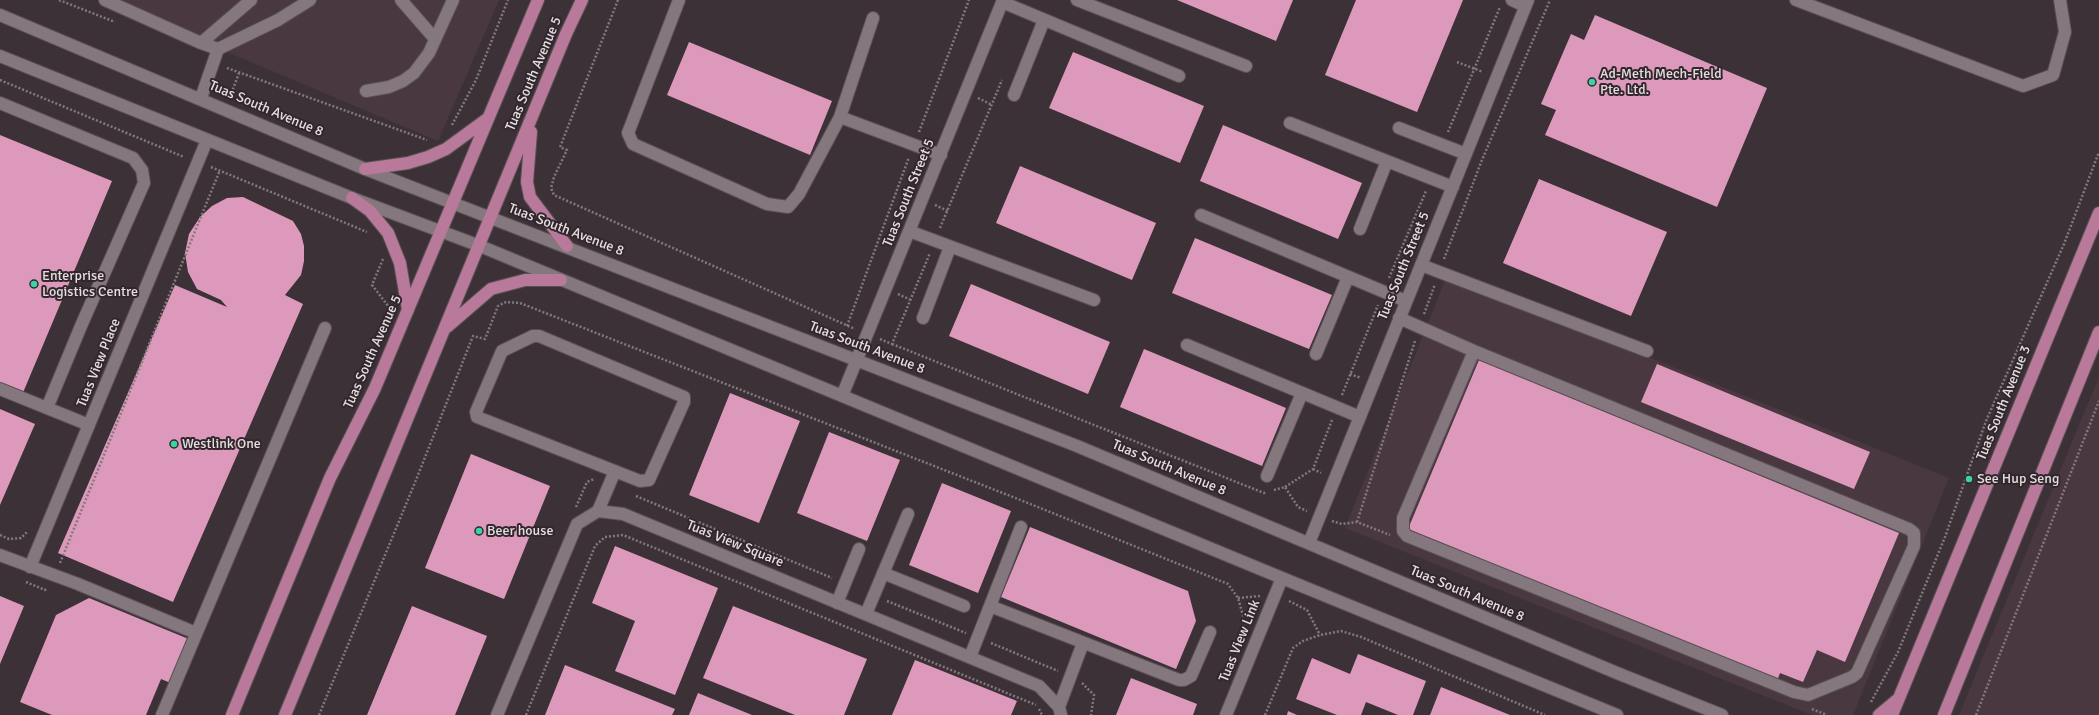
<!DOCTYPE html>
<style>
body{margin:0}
canvas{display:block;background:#3c3136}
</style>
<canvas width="2099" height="715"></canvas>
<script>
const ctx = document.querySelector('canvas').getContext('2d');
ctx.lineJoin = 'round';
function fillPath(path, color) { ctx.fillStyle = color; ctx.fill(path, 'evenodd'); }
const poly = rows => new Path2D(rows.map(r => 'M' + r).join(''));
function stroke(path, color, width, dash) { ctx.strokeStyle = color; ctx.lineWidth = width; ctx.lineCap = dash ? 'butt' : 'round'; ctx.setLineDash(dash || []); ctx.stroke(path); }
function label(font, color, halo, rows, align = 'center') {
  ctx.font = font + ' Signika,sans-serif'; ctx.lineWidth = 4; ctx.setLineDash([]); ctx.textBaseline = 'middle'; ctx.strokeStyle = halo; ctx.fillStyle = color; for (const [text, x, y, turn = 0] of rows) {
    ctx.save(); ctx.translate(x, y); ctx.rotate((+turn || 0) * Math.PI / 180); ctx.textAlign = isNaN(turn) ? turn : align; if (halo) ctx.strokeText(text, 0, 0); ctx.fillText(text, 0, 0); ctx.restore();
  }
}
const built = poly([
 [104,0,499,0,438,141],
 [1447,276,1949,478,1853,715,1812,715,1345,528],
 [2099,377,2099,715,1959,715]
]);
const building = poly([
 [1177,0,1293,0,1276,41],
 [1356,0,1463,0,1417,112,1325,75],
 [1595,15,1767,88,1717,207,1545,135,1556,110,1541,104,1571,34,1584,40],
 [689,42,832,101,810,155,667,95],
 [1073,52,1204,106,1180,163,1049,108],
 [1223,125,1362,183,1338,239,1200,181],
 [0,135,112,181,22,395,0,386],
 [1020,166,1156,223,1132,280,996,223],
 [1539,179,1667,232,1631,316,1503,263],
 [243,197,293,221,301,234,304,246,304,261,301,275,285,295,303,304,173,602,58,553,175,285,227,307,221,300,197,289,188,272,185,253,189,234,200,217,212,206,227,198],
 [1195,238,1332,295,1309,349,1172,293],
 [971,284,1110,342,1088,394,949,336],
 [1144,349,1286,408,1262,466,1120,407],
 [1479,360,1899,533,1845,662,1817,650,1803,682,1780,673,1777,681,1408,529],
 [1657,364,1870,452,1854,489,1641,402],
 [730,393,800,421,759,523,689,495],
 [0,409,35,424,0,505],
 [829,432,900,460,867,541,797,513],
 [471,454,550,486,504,599,425,568],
 [942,483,1011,511,978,593,909,565],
 [1030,527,1188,591,1196,621,1176,669,1001,597],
 [615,546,718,588,675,695,615,671,635,621,592,603],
 [0,596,24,606,0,664],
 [89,598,191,640,173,684,161,679,146,715,52,715,20,702,56,615],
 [412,606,487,636,455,715,367,715],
 [733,606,867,659,844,715,795,715,703,678],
 [1358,654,1426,681,1413,715,1398,715,1366,702,1361,715,1337,715,1296,699,1312,658,1350,674],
 [915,660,1017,701,1011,715,892,715],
 [565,665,675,709,672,715,545,715],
 [1131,678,1197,704,1193,715,1116,715],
 [1441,687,1510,715,1430,715],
 [698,693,752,715,689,715],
 [1288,711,1297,715,1287,715]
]);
const path = poly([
 [59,0,115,22],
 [618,0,560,147,567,150,554,177,551,188,554,195,855,329],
 [1457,62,1483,72],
 [227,68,427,140],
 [0,80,184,157],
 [230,97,239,73],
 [978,98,992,105],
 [452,125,476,80,508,0],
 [919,132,969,0],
 [1448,132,1500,7],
 [211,167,367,232],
 [935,205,948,211],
 [940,228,1002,80],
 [383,259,372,285,392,311],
 [1444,259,1482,160,1550,0],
 [1389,278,1426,191],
 [898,294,911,300],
 [1424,314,1435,284],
 [847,326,909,157],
 [880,339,892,344,930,253],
 [892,344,1264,493,1267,492],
 [1350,374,1361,378],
 [1342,395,1378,305],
 [1313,469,1321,473],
 [1285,487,1313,469,1332,420],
 [1274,490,1285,487,1298,507,1307,511],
 [636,496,832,578],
 [576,507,587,482,594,479],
 [1332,521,1342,524,1357,522,1390,535],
 [1357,522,1415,341],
 [0,535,9,539,21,538,27,532],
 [60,563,220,170],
 [26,582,45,590,46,588],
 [1238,598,1260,596],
 [887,601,966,633],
 [1289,601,1307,610,1320,635],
 [991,643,1058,671],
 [1082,683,1094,695,1091,715],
 [1871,702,1898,652,1945,537,1986,421,2064,244,2099,152],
 [1039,709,1042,715],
 [1812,709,1827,715],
 [319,715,416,480,473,336,485,339,498,306,506,302,520,303,1023,501,1228,584,1238,598,1246,626],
 [526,715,595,546,605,537,623,535,1036,705],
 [1265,715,1293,648,1303,641,1320,635,1341,631,1361,637,1545,715],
 [1976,715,2099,401]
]);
const minor = poly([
 [105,0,201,43,218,49,278,20,310,0],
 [401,0,435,39],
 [679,0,628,133,633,144,767,204,788,207,799,194,840,117,941,155],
 [1077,0,1246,66],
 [1512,0,1525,6],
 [1796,0,2023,86,2053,75,2065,32,2060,0],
 [1002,2,1179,76],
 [0,15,365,169,1077,446,1617,673,1722,715],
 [201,43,251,0],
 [0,56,352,198,480,246,1282,578,1617,715],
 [366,91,389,87,403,81,414,73,429,53,453,0],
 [1014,95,1044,20],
 [201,98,218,49],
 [0,103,133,158,142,170,144,183,81,326,47,408],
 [840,117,873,18],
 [1290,123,1453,187],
 [1399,128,1466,154],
 [1201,215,1406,301],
 [1360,229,1387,161],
 [909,231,1094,300],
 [1421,265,1647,351],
 [923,318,950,247],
 [1399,318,1474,351,1909,529,1914,533,1914,546,1857,673,1852,677,1808,695,1794,692,1407,536,1403,531,1403,518,1474,351],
 [533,336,539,336,684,397,684,402,649,480,640,481,477,417,476,412,502,351,533,336],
 [1187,345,1360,417],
 [1316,354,1348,277],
 [0,389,89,425],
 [842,396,1003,0],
 [1267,476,1302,393],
 [598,511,615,471],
 [1309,543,1528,0],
 [0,555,78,584,196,633],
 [30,567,207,140],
 [883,573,964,606],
 [837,603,859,549],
 [990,606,1179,680,1184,680,1191,676,1210,632],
 [866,614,908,514],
 [970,657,1021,527],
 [1059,707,1083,643],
 [162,715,325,328],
 [497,715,577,524,598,511,623,514,1039,686,1059,707,1061,715],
 [1226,715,1282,578]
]);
const major = poly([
 [531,132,527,182,530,197,567,246],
 [365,169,408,163,428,157,446,149,487,119],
 [352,198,370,211,388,233,400,263,408,310],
 [447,327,491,289,525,280,561,280],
 [232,715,330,478,375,388,538,0],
 [285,715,566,34,582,0],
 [1879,715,1897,700],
 [1892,715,2099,213],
 [1944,715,2099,332]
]);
const markers = [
 [1592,82,4,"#38d4a6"],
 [34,284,4,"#38d4a6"],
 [174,444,4,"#38d4a6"],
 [1969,479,4,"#38d4a6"],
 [479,531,4,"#38d4a6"]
];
const streetNames = [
 ["Tuas South Avenue 5",534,74,-67],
 ["Tuas South Avenue 8",266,109,23],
 ["Tuas South Street 5",909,193,-68],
 ["Tuas South Avenue 8",566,230,21],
 ["Tuas South Street 5",1404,266,-68],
 ["Tuas South Avenue 8",867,348,21],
 ["Tuas South Avenue 5",373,352,-66],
 ["Tuas View Place",99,363,-68],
 ["Tuas South Avenue 3",2004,403,-68],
 ["Tuas South Avenue 8",1169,468,23],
 ["Tuas View Square",735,544,22],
 ["Tuas South Avenue 8",1467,594,23],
 ["Tuas View Link",1240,641,-68]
];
const poiNames = [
 ["Ad-Meth Mech-Field",1600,74],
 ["Pte. Ltd.",1600,90],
 ["Enterprise",42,276],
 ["Logistics Centre",42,292],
 ["Westlink One",182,444],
 ["See Hup Seng",1977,479],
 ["Beer house",487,531]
];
fillPath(built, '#4a3841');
fillPath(building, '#d9b');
stroke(minor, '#595055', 14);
stroke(major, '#595055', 14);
stroke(path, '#82797d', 2.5, [2, 2]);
stroke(minor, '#84777d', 12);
stroke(major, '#b9799a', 12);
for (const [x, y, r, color] of markers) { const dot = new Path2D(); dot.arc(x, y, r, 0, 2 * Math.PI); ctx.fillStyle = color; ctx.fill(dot); stroke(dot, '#32272c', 1.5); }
label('14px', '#e5dee1', '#32272c', streetNames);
label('14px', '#e5dee1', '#32272c', poiNames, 'left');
</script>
